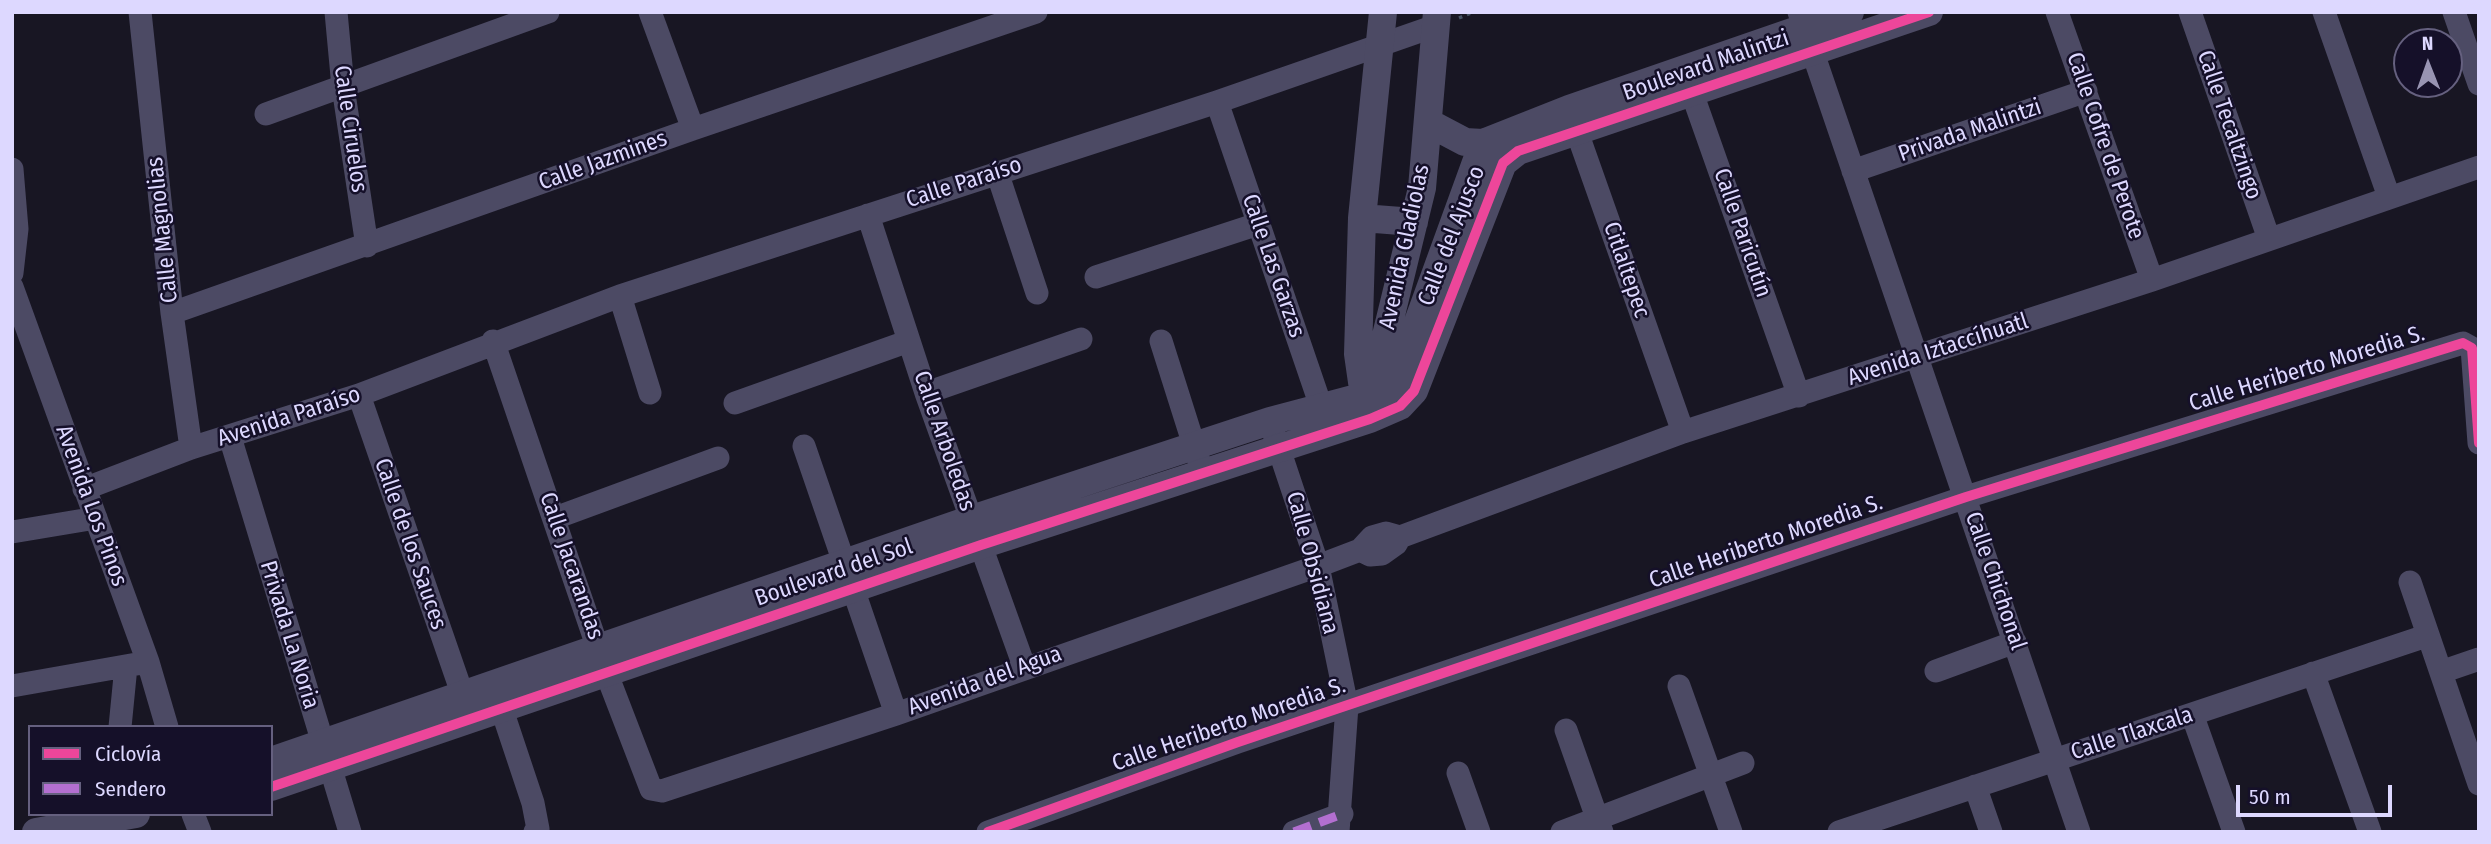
<!DOCTYPE html>
<meta charset="utf-8">
<style>
body{margin:0}
#map{position:relative;width:2491px;height:844px;overflow:hidden;background:#181623;font-family:"Fira Sans Condensed",sans-serif}
canvas{display:block}
.frame{position:absolute;inset:0;border:14px solid #ddd8ff;pointer-events:none}
.legend{position:absolute;left:28px;top:725px;width:245px;height:91px;box-sizing:border-box;background:#151029;border:2px solid #65607f;margin:0;padding:9px 12px;list-style:none;font-size:21px;color:#ddd8ff}
.legend li{display:flex;align-items:center;gap:14px;height:35px}
.legend b{width:35px;border:2px solid #65607f}
.north{position:absolute;left:2393px;top:28px;width:70px;height:70px;box-sizing:border-box;background:#151029;border:2px solid #65607f;border-radius:50%;rotate:359deg;font-size:19px;font-weight:700;line-height:28px;text-align:center;color:#ddd8ff}
.north::after{content:'';display:block;margin:auto;width:24px;height:32px;background:#9894b2;clip-path:polygon(50% 0,100% 100%,50% 72%,0 100%)}
.scale{position:absolute;left:2236px;top:785px;width:156px;height:32px;box-sizing:border-box;border:4px solid #ddd8ff;border-top:0;padding-left:9px;font-size:21px;line-height:24px;white-space:nowrap;color:#ddd8ff;-webkit-text-stroke:5px #151029;paint-order:stroke}
</style>
<div id="map">
<canvas width="2491" height="844"></canvas>
<div class="frame"></div>
<ul class="legend">
<li><b style="height:9px;background:#ed469a"></b>Ciclovía</li>
<li><b style="height:9px;background:#b36fd0"></b>Sendero</li>
</ul>
<div class="north">N</div>
<div class="scale">50 m</div>
</div>
<script>
const ctx = document.querySelector('canvas').getContext('2d');
ctx.lineJoin = 'round';
const poly = rows => new Path2D(rows.map(r => 'M' + r).join(''));
function stroke(path, color, width, dash) { ctx.strokeStyle = color; ctx.lineWidth = width; ctx.lineCap = dash ? 'butt' : 'round'; ctx.setLineDash(dash || []); ctx.stroke(path); }
function label(font, color, halo, rows, align = 'center') {
  ctx.font = font + ' "Fira Sans Condensed",sans-serif'; ctx.lineWidth = 5; ctx.setLineDash([]); ctx.textBaseline = 'middle'; ctx.strokeStyle = halo; ctx.fillStyle = color; for (const [text, x, y, turn = 0] of rows) {
    ctx.save(); ctx.translate(x, y); ctx.rotate((+turn || 0) * Math.PI / 180); ctx.textAlign = isNaN(turn) ? turn : align; if (halo) ctx.strokeText(text, 0, 0); ctx.fillText(text, 0, 0); ctx.restore();
  }
}
const path = poly([
 [1459,18,1473,12]
]);
const minor = poly([
 [140,12,172,313,191,448],
 [336,12,343,87,367,246],
 [650,12,693,129],
 [1799,12,2079,832],
 [2057,12,2152,280],
 [2190,12,2269,239],
 [2324,12,2389,197],
 [2454,12,2479,84],
 [1686,76,1799,396],
 [1217,102,1327,424],
 [266,114,548,12],
 [1571,115,1683,432],
 [12,169,17,229,12,273],
 [1853,171,2086,91],
 [997,172,1037,293],
 [868,215,926,393,1024,666],
 [1096,277,1258,224],
 [12,287,148,662,167,727],
 [620,296,650,393],
 [172,313,693,129,1036,12],
 [493,341,606,672,651,789,662,791,896,714,1318,566,1360,550,1372,537,1386,533,1400,537],
 [1161,341,1199,461],
 [926,393,1081,339],
 [359,395,462,693],
 [735,403,909,341],
 [1274,434,1318,566,1347,706,1338,832],
 [230,437,350,832],
 [804,446,896,714],
 [84,489,191,448,359,395,620,296,1217,102,1435,26],
 [555,518,718,458],
 [12,532,96,518],
 [1360,550,1370,555,1382,554,1396,544,1400,537,1683,432,2152,280,2479,167],
 [2410,582,2479,784],
 [1936,671,2015,642],
 [2441,672,2479,659],
 [2313,673,2370,832],
 [12,686,148,662],
 [1679,686,1731,832],
 [496,692,533,803,538,829,535,832],
 [2192,714,2234,832],
 [120,727,126,666],
 [1566,730,1602,832],
 [1458,773,1479,832],
 [1975,786,1991,832],
 [193,814,200,832],
 [988,832,1238,742,1966,497,2463,343,2472,348,2479,443],
 [1294,832,1342,814],
 [1562,832,1743,763],
 [1839,832,2426,636]
]);
const tertiary = poly([
 [1429,123,1465,142,1483,143,1569,109,1850,12],
 [1362,218,1414,222],
 [1364,396,1358,354,1362,218,1383,12],
 [1355,403,1363,395,1381,356,1422,188,1437,12],
 [271,761,972,519,1270,421,1387,390,1398,377,1483,143],
 [271,787,981,545,1370,419,1400,406,1414,391,1503,163,1518,151,1929,12],
 [36,832,136,814]
]);
const quiet = poly([
 [1294,832,1342,814]
]);
const cycleway = poly([
 [271,787,981,545,1370,419,1400,406,1414,391,1503,163,1518,151,1929,12],
 [988,832,1238,742,1966,497,2463,343,2472,348,2479,443]
]);
const streetNames = [
 ["Boulevard Malintzi",1706,66,-19],
 ["Calle Tecaltzingo",2229,125,71],
 ["Calle Ciruelos",350,129,82],
 ["Privada Malintzi",1970,131,-19],
 ["Calle Cofre de Perote",2105,146,71],
 ["Calle Jazmines",603,161,-20],
 ["Calle Paraíso",964,183,-18],
 ["Calle Magnolias",163,230,-96],
 ["Calle Paricutín",1742,233,71],
 ["Calle del Ajusco",1452,236,-69],
 ["Avenida Gladiolas",1405,247,-78],
 ["Calle Las Garzas",1273,266,71],
 ["Citlaltepec",1626,270,71],
 ["Avenida Iztaccíhuatl",1938,350,-18],
 ["Calle Heriberto Moredia S.",2307,369,-17],
 ["Avenida Paraíso",289,417,-18],
 ["Calle Arboledas",944,441,71],
 ["Avenida Los Pinos",91,506,70],
 ["Calle Heriberto Moredia S.",1766,542,-19],
 ["Calle de los Sauces",410,544,71],
 ["Calle Obsidiana",1312,563,75],
 ["Calle Jacarandas",571,566,71],
 ["Boulevard del Sol",834,573,-19],
 ["Calle Chichonal",1995,581,71],
 ["Privada La Noria",289,635,73],
 ["Avenida del Agua",985,681,-20],
 ["Calle Heriberto Moredia S.",1229,725,-19],
 ["Calle Tlaxcala",2132,734,-18]
];
stroke(path, '#475364', 3.5, [3.5, 5]);
stroke(minor, '#4c4a64', 23);
stroke(tertiary, '#4c4a64', 28);
stroke(quiet, '#b36fd0', 9, [18, 9]);
stroke(cycleway, '#ed469a', 10);
label('23px', '#ddd8ff', '#151029', streetNames);
</script>
